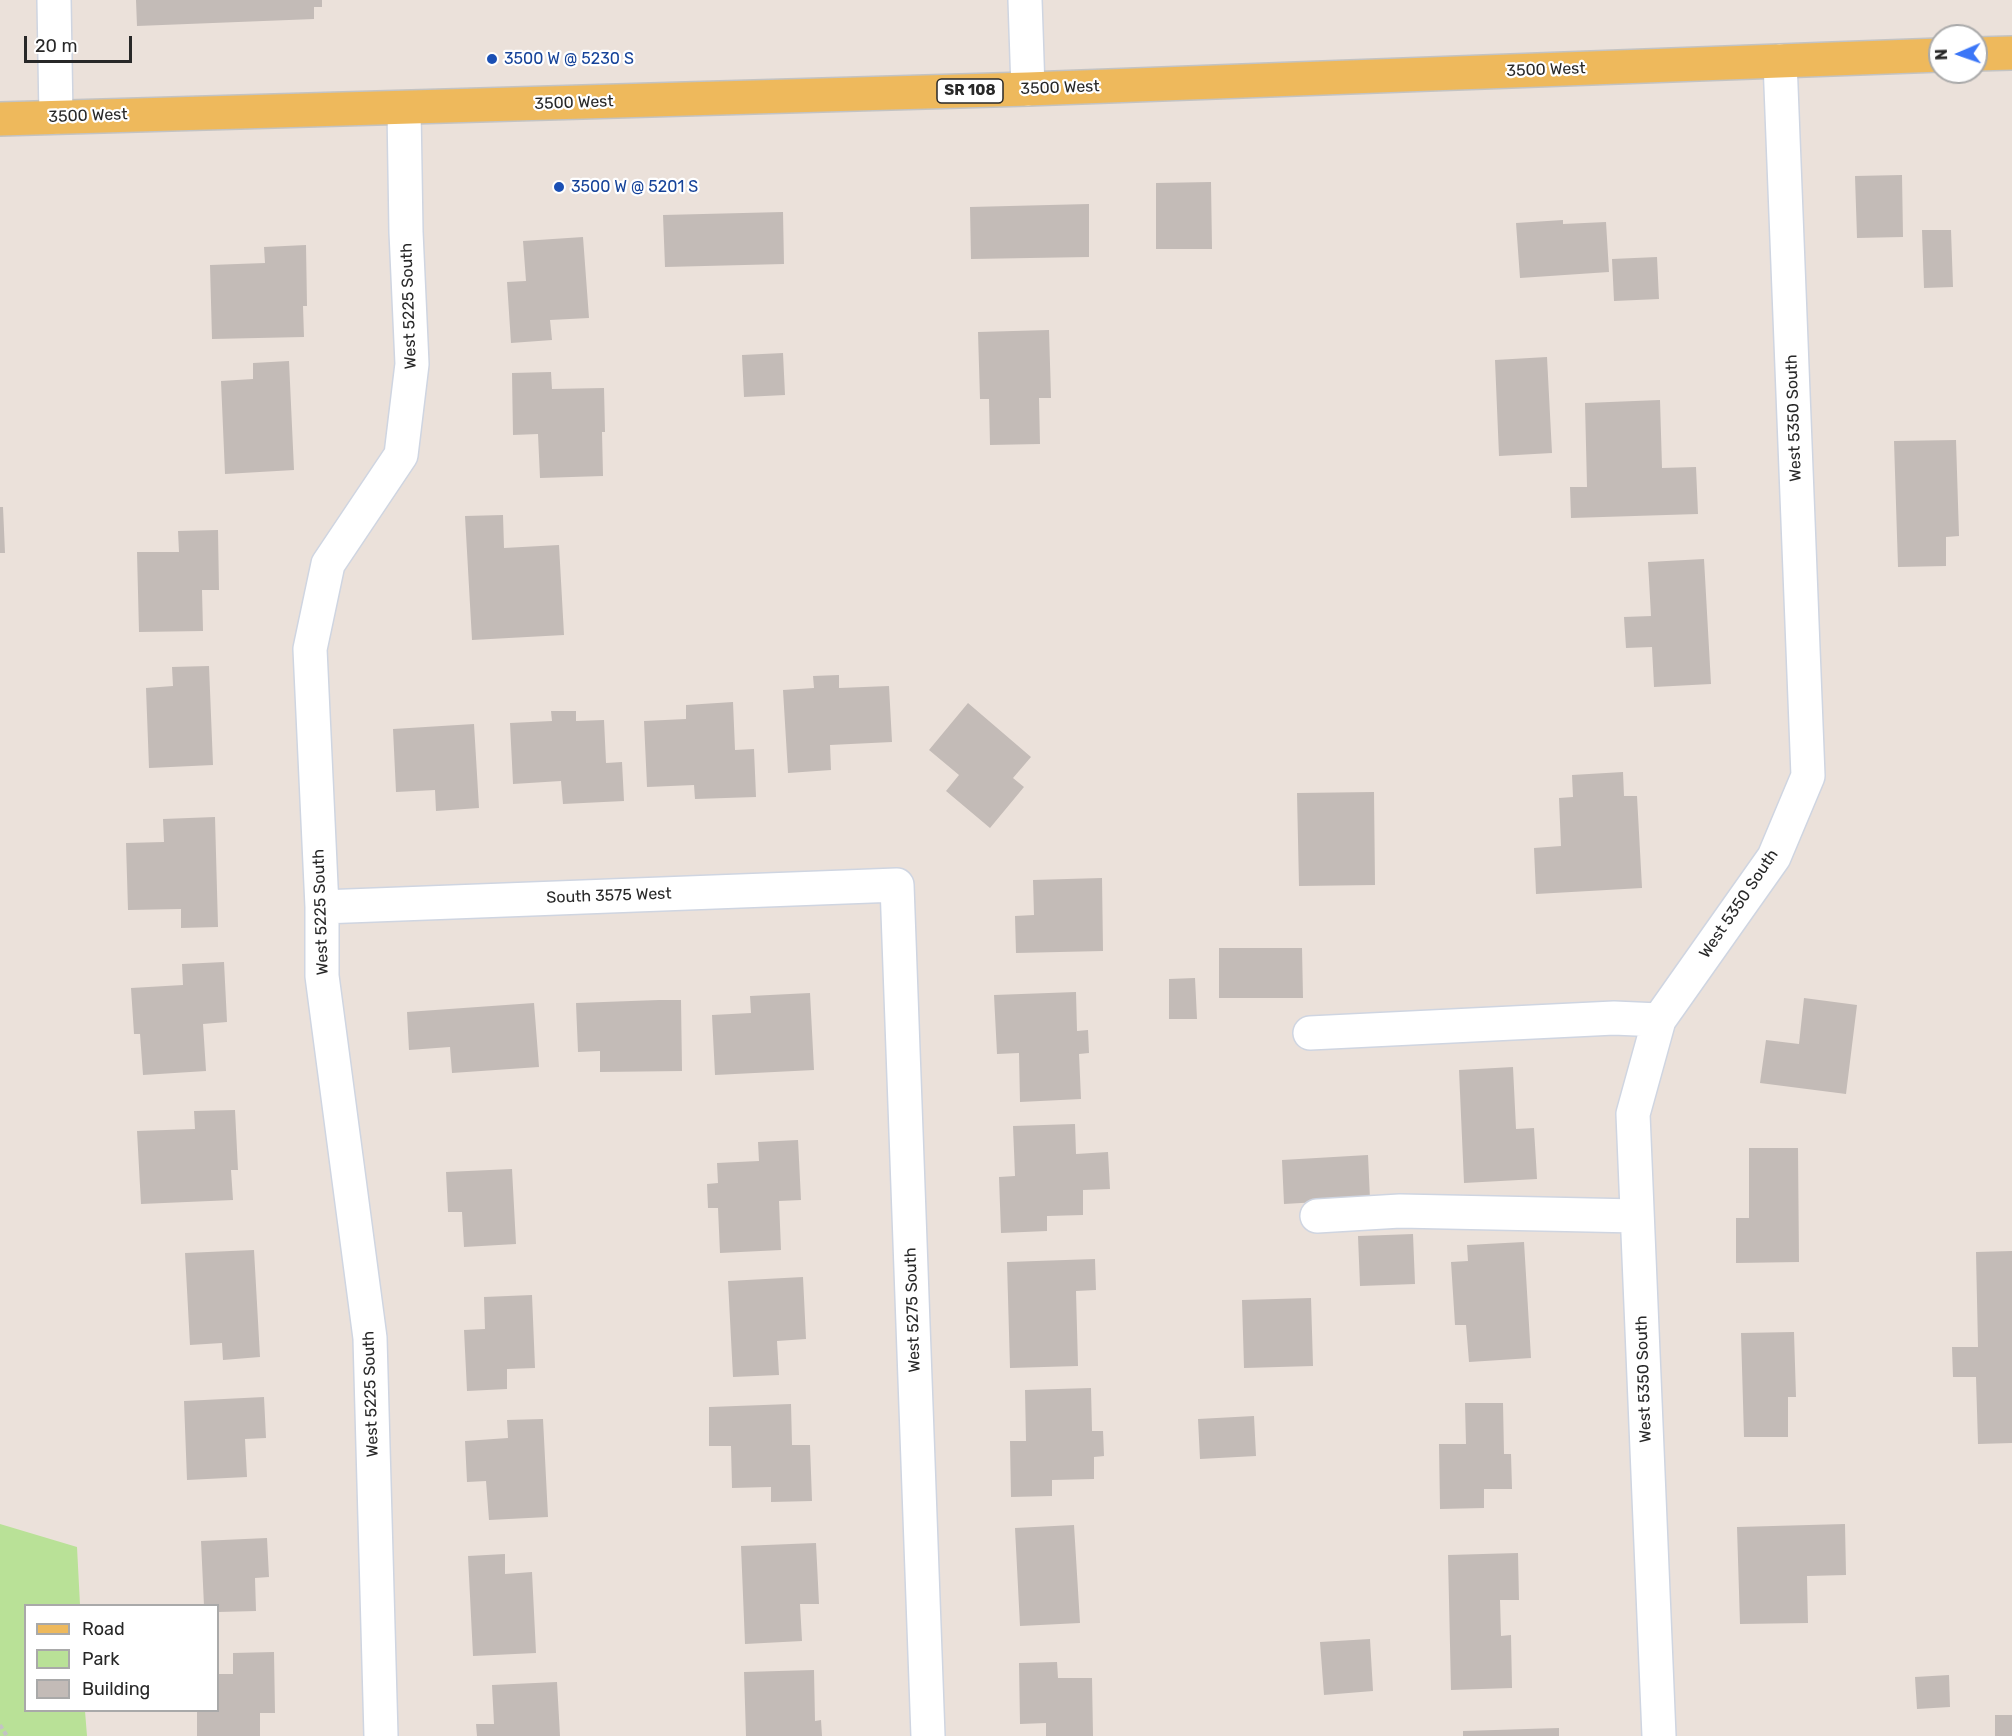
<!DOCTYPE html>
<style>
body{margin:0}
#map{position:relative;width:2012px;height:1736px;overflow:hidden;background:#ebe1da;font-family:Rubik,sans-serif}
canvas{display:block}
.legend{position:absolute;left:24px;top:1604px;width:195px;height:108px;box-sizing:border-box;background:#fff;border:2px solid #a9a9a9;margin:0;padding:8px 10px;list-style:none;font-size:18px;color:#282828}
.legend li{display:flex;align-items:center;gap:12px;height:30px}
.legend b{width:30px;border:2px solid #a9a9a9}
.north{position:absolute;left:1928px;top:24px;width:60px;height:60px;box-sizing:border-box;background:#fff;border:2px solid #a9a9a9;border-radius:50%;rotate:268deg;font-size:16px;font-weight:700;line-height:24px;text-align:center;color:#282828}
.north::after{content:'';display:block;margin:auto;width:21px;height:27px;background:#3b76f7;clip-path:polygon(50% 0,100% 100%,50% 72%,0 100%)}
.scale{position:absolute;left:24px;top:36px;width:108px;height:27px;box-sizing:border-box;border:3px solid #282828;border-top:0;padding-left:8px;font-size:18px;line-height:21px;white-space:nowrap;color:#282828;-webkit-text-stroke:4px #fff;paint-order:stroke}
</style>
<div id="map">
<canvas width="2012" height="1736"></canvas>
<ul class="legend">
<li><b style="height:8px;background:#eeb95c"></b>Road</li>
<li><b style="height:16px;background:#b9e197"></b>Park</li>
<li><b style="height:16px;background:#c3bbb7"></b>Building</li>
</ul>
<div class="north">N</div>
<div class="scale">20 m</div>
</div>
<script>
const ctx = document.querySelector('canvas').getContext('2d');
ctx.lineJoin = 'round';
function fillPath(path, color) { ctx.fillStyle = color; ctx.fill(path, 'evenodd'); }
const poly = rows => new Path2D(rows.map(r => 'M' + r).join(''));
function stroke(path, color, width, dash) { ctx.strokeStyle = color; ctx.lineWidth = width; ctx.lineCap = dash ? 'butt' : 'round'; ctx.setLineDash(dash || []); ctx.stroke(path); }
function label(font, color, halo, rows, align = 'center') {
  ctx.font = font + ' Rubik,sans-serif'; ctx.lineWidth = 4.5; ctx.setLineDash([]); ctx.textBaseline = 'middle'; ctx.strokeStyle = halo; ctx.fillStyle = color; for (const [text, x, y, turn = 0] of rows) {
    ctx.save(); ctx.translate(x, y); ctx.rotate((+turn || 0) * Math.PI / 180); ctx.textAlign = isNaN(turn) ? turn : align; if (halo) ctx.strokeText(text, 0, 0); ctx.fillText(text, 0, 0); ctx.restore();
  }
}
const green = poly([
 [0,1524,77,1547,80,1605,26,1606,26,1710,85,1711,87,1736,0,1736]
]);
const building = poly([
 [136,0,322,0,322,7,314,7,314,19,137,26],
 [1902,175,1903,237,1857,238,1855,176],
 [1211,182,1212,249,1156,249,1156,183],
 [1089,204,1089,257,971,259,970,207],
 [783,212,784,264,665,267,663,215],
 [1563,220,1563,224,1606,222,1609,272,1520,278,1516,223],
 [1922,230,1951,230,1953,287,1924,288],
 [583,237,589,318,550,320,552,340,511,343,507,282,526,281,523,241],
 [306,245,307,306,303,306,304,337,212,339,210,265,265,263,264,247],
 [1657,257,1659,299,1614,301,1612,259],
 [1049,330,1051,398,1039,398,1040,444,990,445,989,399,980,399,978,332],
 [783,353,785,395,744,397,742,355],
 [1547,357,1552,453,1499,456,1495,360],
 [289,361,294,470,225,474,221,381,253,379,253,363],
 [551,372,552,389,604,388,605,432,602,432,603,476,540,478,538,434,513,435,512,373],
 [1660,400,1662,468,1696,467,1698,514,1571,518,1570,487,1587,487,1585,403],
 [1956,440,1959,536,1946,537,1946,566,1898,567,1894,441],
 [0,507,3,507,5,553,0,553],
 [503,515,504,548,559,545,564,635,472,640,465,516],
 [218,530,219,590,202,590,203,631,139,632,137,552,179,552,178,531],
 [1704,559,1711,684,1654,687,1652,647,1626,648,1624,617,1651,616,1648,562],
 [209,666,213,765,149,768,146,688,173,686,172,667],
 [839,675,839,688,889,686,892,742,830,745,831,770,788,773,783,690,814,688,813,676],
 [733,702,735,750,754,749,756,797,695,799,694,785,647,787,644,721,686,719,686,705],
 [968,703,1031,757,1013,778,1024,787,990,828,946,791,959,775,929,750],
 [551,711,576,711,576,721,604,720,606,763,622,762,624,801,563,804,561,781,513,784,510,723,552,721],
 [474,724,479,808,436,811,435,790,396,792,393,729],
 [1623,772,1624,796,1637,796,1642,888,1536,894,1534,848,1561,846,1559,798,1573,797,1572,775],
 [1374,792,1375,885,1299,886,1297,793],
 [215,817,218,927,181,928,181,909,128,910,126,843,164,842,163,819],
 [1102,878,1103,951,1016,953,1015,916,1034,915,1033,880],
 [1219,948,1302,948,1303,998,1219,998],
 [224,962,227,1022,203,1024,206,1071,143,1075,140,1034,134,1034,131,988,183,985,182,964],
 [1195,978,1197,1019,1169,1019,1169,979],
 [1076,992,1077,1031,1088,1030,1089,1053,1079,1054,1081,1099,1020,1102,1019,1053,997,1054,994,995],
 [810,993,814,1070,715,1075,712,1015,751,1013,750,996],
 [1804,998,1857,1005,1846,1094,1760,1083,1766,1040,1799,1044],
 [659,1000,681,1000,682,1071,600,1072,600,1051,578,1052,576,1003],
 [534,1003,539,1067,452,1073,450,1047,409,1050,407,1012],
 [1513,1067,1516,1129,1534,1128,1537,1179,1464,1183,1459,1070],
 [235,1110,238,1170,231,1170,233,1200,141,1204,137,1131,195,1129,194,1111],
 [1075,1124,1076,1154,1108,1152,1110,1189,1083,1190,1083,1215,1047,1216,1047,1231,1001,1233,999,1177,1015,1176,1013,1126],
 [798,1140,801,1200,779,1201,781,1250,720,1253,718,1208,708,1208,707,1184,718,1183,717,1163,759,1161,758,1142],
 [1749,1148,1798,1148,1799,1262,1736,1263,1736,1218,1749,1218],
 [1368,1155,1370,1199,1284,1204,1282,1160],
 [512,1169,516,1244,464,1247,462,1212,448,1212,446,1172],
 [1413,1234,1415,1284,1360,1286,1358,1236],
 [1524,1242,1531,1358,1469,1362,1466,1325,1455,1325,1451,1262,1468,1261,1467,1245],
 [254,1250,260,1357,223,1360,222,1343,190,1345,185,1253],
 [2012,1251,2012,1443,1978,1444,1976,1377,1953,1377,1952,1347,1978,1347,1976,1252],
 [1095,1259,1096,1290,1076,1291,1078,1366,1010,1368,1007,1262],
 [803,1277,806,1339,777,1341,779,1375,733,1377,728,1281],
 [532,1295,535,1368,507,1369,507,1389,467,1391,464,1330,485,1329,484,1297],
 [1311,1298,1313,1366,1244,1368,1242,1300],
 [1794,1332,1796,1397,1788,1397,1788,1437,1744,1437,1741,1333],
 [1091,1388,1092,1431,1103,1431,1104,1456,1094,1457,1094,1479,1052,1480,1052,1496,1011,1497,1010,1441,1026,1441,1025,1390],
 [264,1397,266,1438,245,1439,247,1477,187,1480,184,1401],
 [1465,1403,1503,1403,1504,1454,1511,1454,1512,1489,1484,1489,1484,1508,1440,1509,1439,1444,1466,1444],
 [791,1404,792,1445,810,1445,812,1501,771,1502,771,1487,732,1488,731,1446,709,1446,709,1407],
 [1254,1416,1256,1456,1200,1459,1198,1419],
 [543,1419,548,1517,489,1520,486,1481,467,1482,465,1441,508,1438,507,1420],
 [1845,1524,1846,1575,1807,1576,1808,1623,1740,1624,1737,1527],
 [1074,1525,1080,1623,1020,1626,1015,1528],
 [267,1538,269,1577,255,1578,256,1611,218,1612,218,1606,204,1606,201,1541],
 [816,1543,819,1604,800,1604,802,1641,745,1644,741,1546],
 [1518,1553,1519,1600,1500,1600,1501,1636,1511,1635,1512,1688,1451,1690,1448,1555],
 [505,1554,505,1574,532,1572,536,1653,473,1656,468,1556],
 [1370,1639,1373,1691,1324,1695,1320,1642],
 [274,1652,275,1713,260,1713,260,1736,197,1736,197,1710,218,1710,218,1674,233,1674,233,1653],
 [1057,1662,1058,1678,1092,1678,1093,1736,1046,1736,1046,1723,1020,1724,1019,1663],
 [814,1670,815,1721,821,1720,822,1736,746,1736,744,1672],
 [1949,1675,1950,1707,1917,1709,1915,1677],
 [557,1682,560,1736,477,1736,476,1724,494,1724,492,1685],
 [1995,1715,2012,1715,2012,1736,1995,1736],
 [1559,1728,1559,1736,1463,1736,1463,1731]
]);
const path = poly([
 [0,1725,7,1736]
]);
const minor = poly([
 [54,0,56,117],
 [1025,0,1028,89],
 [322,907,897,885,928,1736],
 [1310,1033,1614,1018,1659,1020],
 [1317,1216,1400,1211,1637,1216],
 [381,1736,370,1338,322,976,322,907,310,649,328,564,401,455,412,364,406,232,404,109],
 [1659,1736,1633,1114,1659,1020,1774,857,1808,776,1780,61]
]);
const major = poly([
 [1976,54,2012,53],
 [0,119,1028,89,1940,55]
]);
const markers = [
 [492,59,6,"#1a4fb4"],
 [559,187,6,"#1a4fb4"]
];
const shields = [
 [970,91,66]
];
const shieldNames = [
 ["SR 108",970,91]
];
const transitNames = [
 ["3500 W @ 5230 S",504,59],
 ["3500 W @ 5201 S",571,187]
];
const streetNames = [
 ["3500 West",1546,70,-2],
 ["3500 West",1060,88,-2],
 ["3500 West",574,103,-2],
 ["3500 West",88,116,-2],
 ["West 5225 South",409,306,-92],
 ["West 5350 South",1794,418,-92],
 ["South 3575 West",609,896,-2],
 ["West 5350 South",1739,904,-56],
 ["West 5225 South",321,912,-92],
 ["West 5275 South",913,1310,-92],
 ["West 5350 South",1644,1379,-92],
 ["West 5225 South",371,1394,-92]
];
fillPath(green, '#b9e197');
fillPath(building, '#c3bbb7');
stroke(minor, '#cfd5e1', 36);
stroke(major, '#c3c3c3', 36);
stroke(path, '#c3c3c3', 4, [4.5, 3]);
stroke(minor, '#fff', 33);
stroke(major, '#eeb95c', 33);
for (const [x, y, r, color] of markers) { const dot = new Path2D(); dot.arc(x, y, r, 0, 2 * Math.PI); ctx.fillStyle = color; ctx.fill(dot); stroke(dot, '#fff', 2); }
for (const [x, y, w] of shields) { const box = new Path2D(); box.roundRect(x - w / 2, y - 12, w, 24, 4.5); ctx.fillStyle = '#fff'; ctx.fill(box); stroke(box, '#282828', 1.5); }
label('bold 15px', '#282828', null, shieldNames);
label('16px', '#164399', '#fff', transitNames, 'left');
label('16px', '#282828', '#fff', streetNames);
</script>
